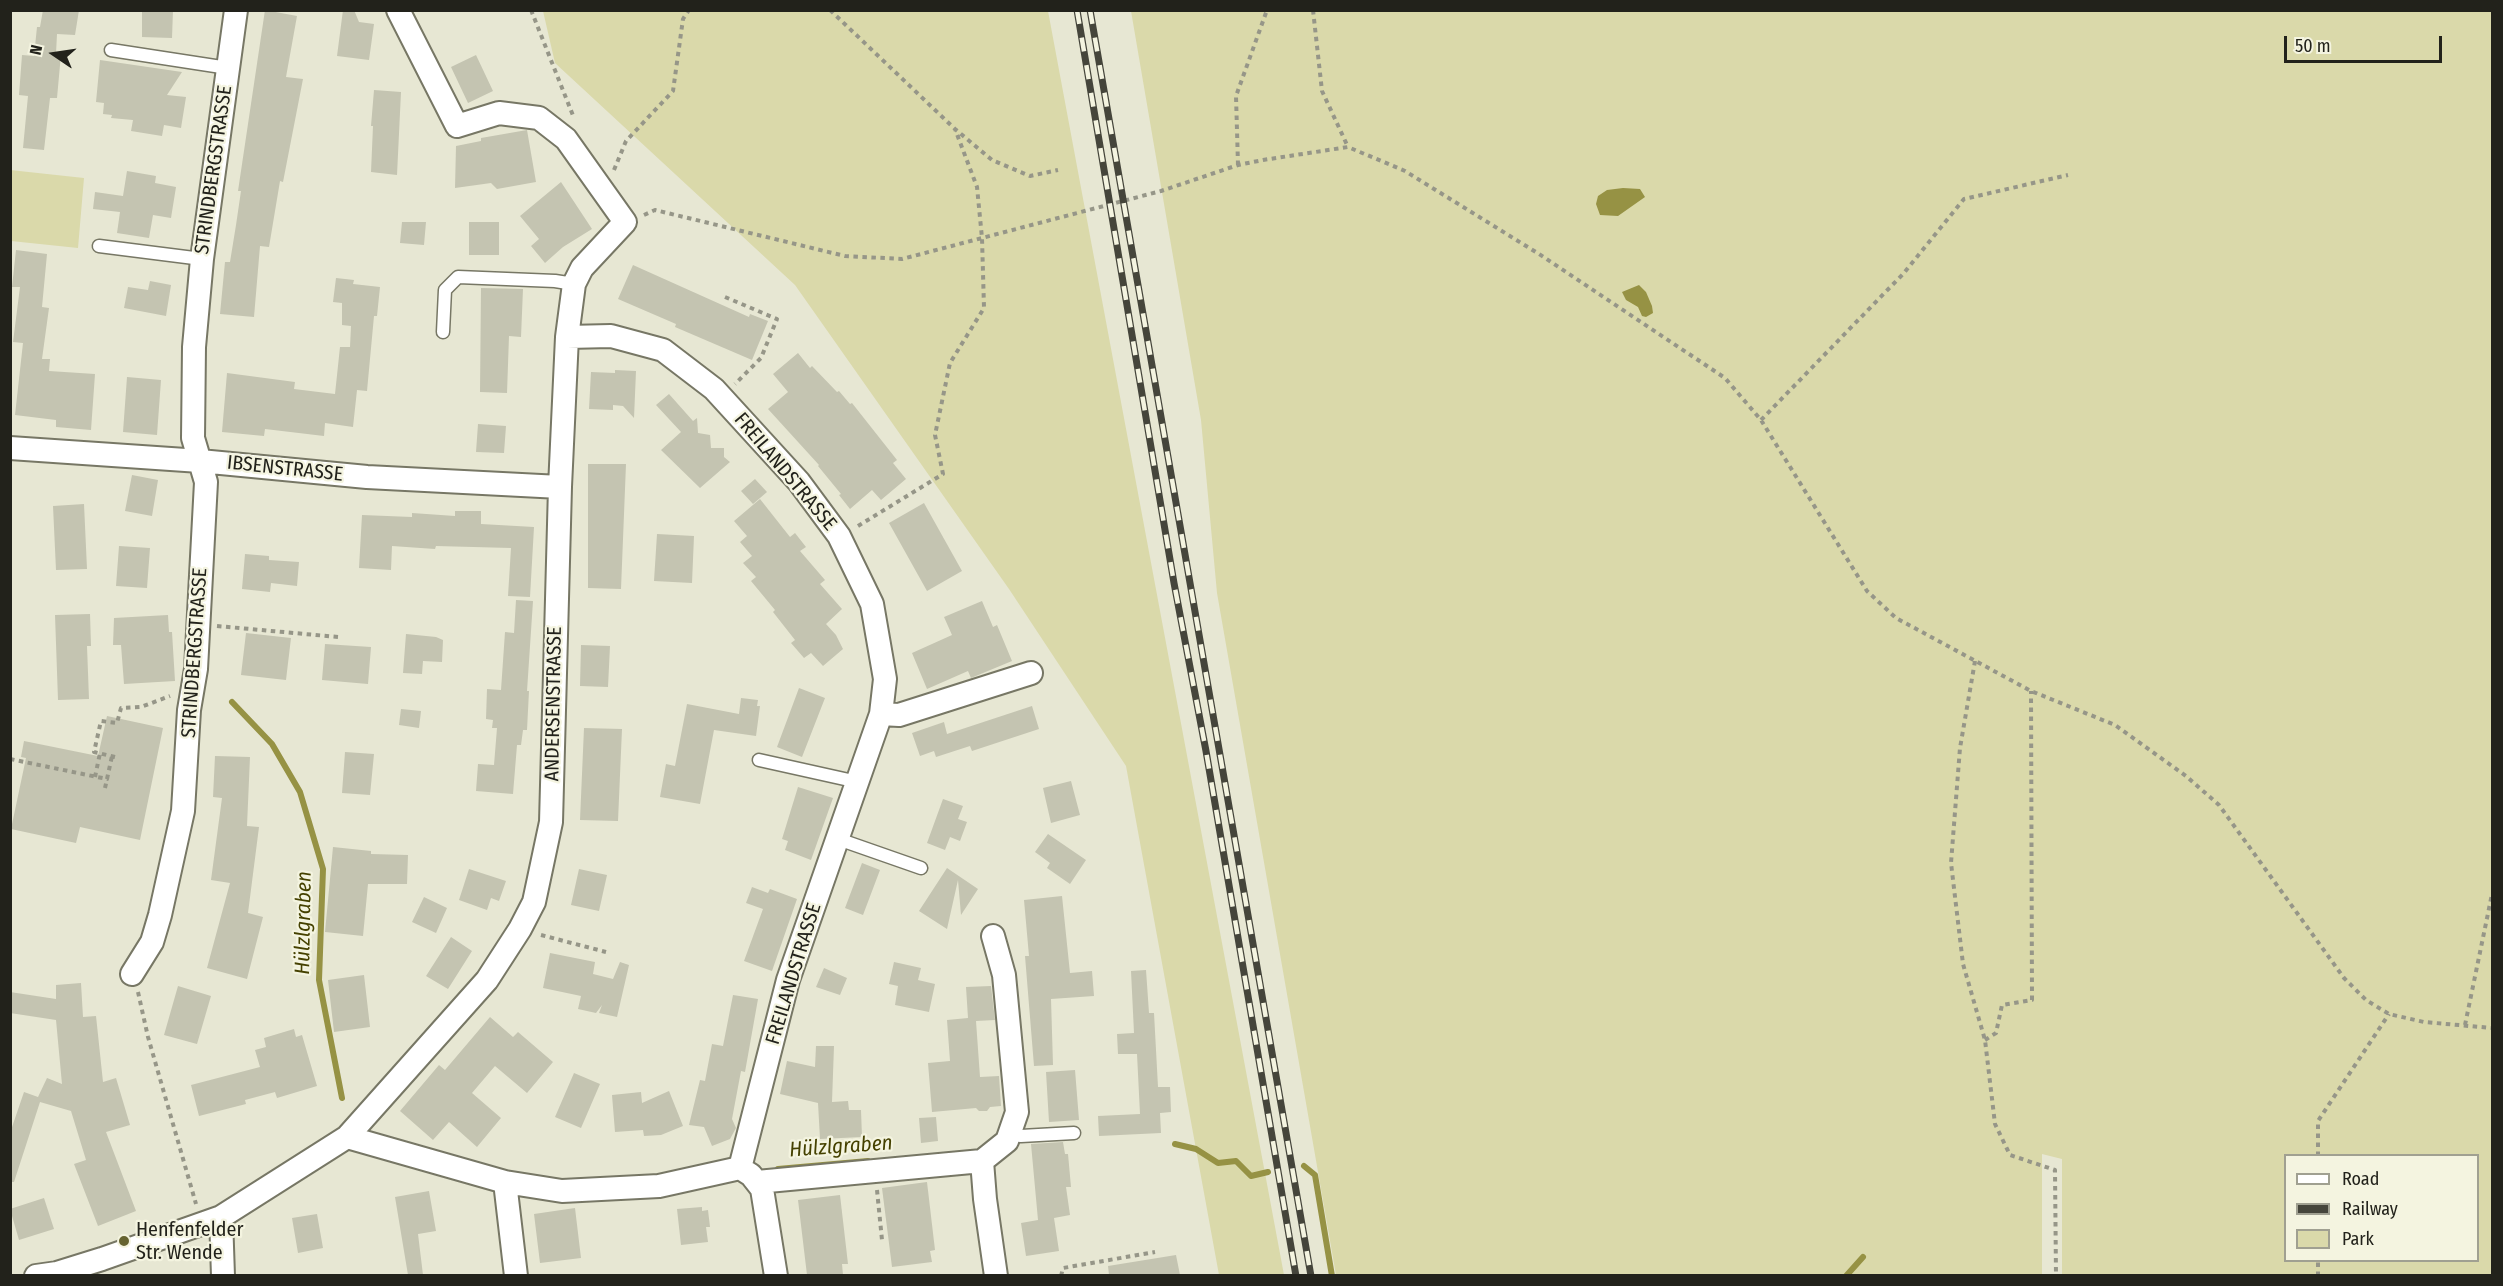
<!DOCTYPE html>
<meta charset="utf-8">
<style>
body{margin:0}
#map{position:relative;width:2503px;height:1286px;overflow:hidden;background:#e7e7d3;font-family:"Fira Sans Condensed",sans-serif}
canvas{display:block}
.frame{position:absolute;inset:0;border:12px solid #22221b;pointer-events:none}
.legend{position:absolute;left:2284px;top:1154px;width:195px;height:108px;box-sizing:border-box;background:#f4f4e0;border:2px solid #a0a091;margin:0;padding:8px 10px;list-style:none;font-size:18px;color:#22221b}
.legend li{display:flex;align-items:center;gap:12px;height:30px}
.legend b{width:30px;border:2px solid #a0a091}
.north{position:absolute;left:24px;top:24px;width:60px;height:60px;-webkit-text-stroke:4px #f4f4e0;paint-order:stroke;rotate:283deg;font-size:16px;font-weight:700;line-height:24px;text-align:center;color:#22221b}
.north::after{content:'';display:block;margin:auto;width:21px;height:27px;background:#22221b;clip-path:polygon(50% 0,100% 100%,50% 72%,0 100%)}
.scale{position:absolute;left:2284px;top:36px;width:158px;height:27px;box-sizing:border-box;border:3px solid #22221b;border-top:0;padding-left:8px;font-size:18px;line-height:21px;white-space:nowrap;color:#22221b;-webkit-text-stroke:4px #f4f4e0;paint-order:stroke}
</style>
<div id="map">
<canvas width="2503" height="1286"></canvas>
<div class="frame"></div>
<ul class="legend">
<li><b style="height:8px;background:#fff"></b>Road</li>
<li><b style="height:8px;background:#45453b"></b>Railway</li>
<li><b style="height:16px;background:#dad9aa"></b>Park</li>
</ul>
<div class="north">N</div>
<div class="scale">50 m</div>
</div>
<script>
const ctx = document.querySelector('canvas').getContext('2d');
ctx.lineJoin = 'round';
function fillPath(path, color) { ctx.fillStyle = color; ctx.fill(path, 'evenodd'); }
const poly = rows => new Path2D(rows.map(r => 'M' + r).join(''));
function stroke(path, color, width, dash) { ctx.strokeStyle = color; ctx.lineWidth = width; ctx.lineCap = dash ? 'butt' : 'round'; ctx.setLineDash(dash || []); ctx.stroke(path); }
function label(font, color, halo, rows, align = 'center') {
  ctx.font = font + ' "Fira Sans Condensed",sans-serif'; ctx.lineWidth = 4.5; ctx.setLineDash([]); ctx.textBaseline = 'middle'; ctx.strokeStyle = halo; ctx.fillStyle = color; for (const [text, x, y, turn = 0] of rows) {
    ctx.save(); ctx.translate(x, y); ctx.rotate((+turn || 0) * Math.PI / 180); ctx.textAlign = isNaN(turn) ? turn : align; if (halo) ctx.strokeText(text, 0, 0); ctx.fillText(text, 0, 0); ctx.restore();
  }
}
const green = poly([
 [543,11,1048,11,1284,1275,1219,1275,1126,766,1009,589,795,285,555,63],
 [1131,11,2492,11,2492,1275,2062,1275,2062,1159,2042,1154,2042,1275,1336,1275,1217,593,1201,420],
 [2286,1156,2478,1156,2478,1260,2286,1260],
 [10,170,84,178,78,248,11,241]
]);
const water = poly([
 [1623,188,1640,189,1645,197,1618,216,1600,215,1596,204,1598,196,1607,190],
 [1639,285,1646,292,1652,306,1653,313,1646,317,1642,316,1638,307,1626,300,1622,292]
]);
const stream = poly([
 [232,702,272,744,300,792,323,869,319,980,342,1098],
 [1175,1144,1196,1149,1218,1163,1236,1161,1251,1176,1268,1172],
 [1304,1166,1315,1175,1332,1276],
 [778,1169,868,1161],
 [1846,1276,1863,1257]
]);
const building = poly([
 [43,10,79,10,75,35,57,34,56,54,61,54,57,98,50,98,44,150,23,148,28,96,19,95,22,55,34,56,37,27,40,27],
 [142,10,173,10,172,38,142,37],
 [265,10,297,16,286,77,303,79,283,182,280,181,269,247,260,246,254,317,220,314,225,262,230,262,236,225,241,191,238,191],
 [343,10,354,10,359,22,374,24,369,60,337,56],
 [476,55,493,91,468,103,451,67],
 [100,60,182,72,167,95,186,97,181,128,164,125,162,136,131,131,133,120,111,118,112,115,103,114,104,103,96,102],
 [374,90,401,92,397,175,371,172,373,126,371,126],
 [527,130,536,182,497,189,491,183,455,188,456,146,481,141,481,138],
 [127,171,156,176,155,183,176,187,171,218,153,215,149,238,117,233,120,212,93,209,95,192,123,196],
 [561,182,592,229,563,247,545,263,531,246,539,239,520,216],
 [402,222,426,222,424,245,400,243],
 [469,222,499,222,499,255,469,255],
 [16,250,47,254,42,307,49,308,42,359,50,359,49,371,95,374,91,430,56,427,56,420,15,415,23,343,13,342,20,287,12,287],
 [633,265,749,317,750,314,768,321,752,360,675,327,676,324,618,299],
 [336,278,354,280,353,284,380,287,377,316,374,316,367,391,357,390,353,427,325,423,324,436,265,429,264,436,222,432,227,373,295,382,294,389,335,394,340,347,350,347,351,326,342,325,342,303,333,302],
 [150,281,171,285,166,316,124,308,128,287,148,290],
 [481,288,523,289,521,337,509,336,507,393,480,392],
 [798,353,810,368,812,366,837,392,839,391,850,404,852,403,897,460,893,463,906,479,881,500,872,490,850,509,839,495,841,494,818,466,819,465,768,409,788,392,773,374],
 [615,370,636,371,634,418,623,406,613,405,613,410,589,409,591,372,615,373],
 [127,377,161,380,157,435,123,432],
 [669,394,693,421,697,418,698,433,710,435,711,448,724,448,724,457,730,462,700,488,661,450,681,432,656,405],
 [478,424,506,426,504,453,476,452],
 [588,464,626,464,621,589,588,588],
 [132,475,158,480,152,516,125,511],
 [755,479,767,492,753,504,741,491],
 [760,499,790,537,795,533,806,547,800,551,825,580,820,584,842,609,826,624,836,635,843,649,823,666,811,653,804,658,791,643,795,640,773,612,775,610,751,581,756,577,743,563,752,556,740,542,747,536,734,521],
 [924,503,962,571,927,591,889,523],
 [84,504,87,569,56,570,53,506],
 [455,511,481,511,481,524,534,527,530,597,508,596,511,548,436,546,435,549,392,546,391,570,359,568,362,515,412,517,412,513,455,516],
 [657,534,694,536,692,583,654,581],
 [119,546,150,548,147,588,116,586],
 [245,554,269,556,269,560,299,562,297,586,271,583,270,592,242,589],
 [516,600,533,601,527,691,529,691,527,730,523,730,521,745,517,745,513,794,476,791,478,764,494,765,497,728,492,728,493,720,486,719,487,689,501,690,505,632,514,633],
 [982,601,993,627,997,625,1012,661,971,678,968,671,927,689,912,653,952,635,944,617],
 [90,614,91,646,87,646,89,699,58,700,55,615],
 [168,615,169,632,172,632,175,681,124,684,121,645,113,645,114,618],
 [246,633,291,638,286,680,241,675],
 [406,634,436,637,443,640,442,662,423,661,422,674,403,673],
 [325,644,371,647,368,684,322,680],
 [581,645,610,646,608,687,580,686],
 [799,688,825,698,802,757,777,747],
 [741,698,758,700,757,706,760,706,756,736,714,730,700,804,660,797,666,764,675,766,687,704,739,714],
 [1032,706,1039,729,972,751,970,746,936,757,934,751,920,756,912,733,944,722,947,734],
 [401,709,421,711,419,728,399,725],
 [107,716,163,728,140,840,80,827,76,843,11,829,26,758,21,757,24,741,98,756],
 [584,728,622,729,618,821,580,820],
 [345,752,374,754,370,795,342,793],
 [215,756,250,757,247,826,259,827,248,913,263,917,247,979,207,968,230,883,211,880,222,798,213,797],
 [1071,781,1080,815,1051,823,1043,788],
 [798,787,833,798,811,860,785,850,788,841,782,839],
 [943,799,963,806,958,819,967,822,960,841,950,837,945,850,927,843],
 [1048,834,1086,860,1070,884,1047,868,1050,863,1035,852],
 [333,847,371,851,371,854,408,855,407,884,368,884,363,936,325,932],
 [862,863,880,870,863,915,845,908],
 [947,868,978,889,961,915,958,880,947,929,919,911],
 [469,869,506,881,499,901,491,898,487,910,459,900],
 [579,869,607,875,599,911,571,905],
 [752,887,768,893,770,889,797,899,772,971,744,961,763,909,746,903],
 [1062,896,1070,973,1092,971,1094,996,1051,999,1053,1065,1034,1066,1025,956,1029,956,1024,900],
 [424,897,447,908,436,933,412,922],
 [451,937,472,951,448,989,426,976],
 [550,953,595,962,593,974,613,979,620,962,629,965,617,1017,599,1013,602,1005,596,1013,578,1009,581,996,543,988],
 [894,962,921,968,918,980,935,984,929,1012,895,1005,898,986,889,984],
 [824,968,847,978,840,995,816,987],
 [1146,970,1149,1013,1154,1013,1158,1087,1170,1087,1171,1112,1160,1113,1161,1133,1099,1136,1098,1116,1140,1114,1137,1054,1118,1054,1117,1034,1134,1033,1131,971],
 [364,975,370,1027,334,1032,328,980],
 [81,983,83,1017,96,1016,103,1082,116,1078,130,1125,106,1132,136,1211,98,1226,74,1164,86,1160,71,1111,40,1102,14,1182,10,1182,10,1133,24,1092,38,1097,47,1078,62,1084,56,1020,10,1013,10,992,56,999,56,985],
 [178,986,211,996,197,1044,164,1035],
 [991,986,995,1020,976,1021,980,1077,999,1076,1001,1106,990,1107,987,1111,979,1111,976,1108,932,1112,928,1063,950,1061,947,1020,968,1018,966,987],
 [733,995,758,999,745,1072,741,1071,732,1119,736,1128,730,1139,712,1146,704,1127,689,1125,700,1080,705,1081,712,1044,723,1046],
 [490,1017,513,1037,518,1032,553,1062,527,1093,495,1066,472,1093,501,1118,477,1147,449,1122,433,1140,400,1111,439,1065,445,1070],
 [294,1029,296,1037,302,1035,317,1086,277,1098,275,1092,245,1100,246,1104,199,1116,191,1085,260,1067,255,1050,266,1047,264,1038],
 [816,1046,834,1046,832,1102,848,1101,849,1110,861,1110,862,1137,820,1139,818,1103,780,1094,787,1061,815,1067],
 [1075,1070,1079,1120,1049,1122,1046,1072],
 [574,1073,600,1084,581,1128,555,1117],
 [669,1091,683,1126,661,1135,644,1136,643,1130,615,1132,612,1095,641,1092,642,1103],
 [936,1117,938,1141,921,1143,919,1118],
 [1063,1142,1065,1154,1068,1154,1071,1187,1066,1187,1070,1215,1054,1218,1059,1251,1026,1256,1021,1223,1038,1220,1031,1144],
 [927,1182,935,1250,930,1251,932,1262,892,1267,882,1188],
 [429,1191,436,1231,418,1234,423,1275,408,1275,395,1197],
 [840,1195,848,1264,842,1264,843,1275,807,1275,798,1200],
 [44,1198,54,1229,19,1240,10,1209],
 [702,1207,702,1211,708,1210,710,1227,706,1227,708,1242,681,1245,677,1209],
 [575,1208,581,1258,540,1263,534,1214],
 [317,1214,323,1248,298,1253,292,1218],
 [1176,1255,1180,1275,1109,1275,1108,1266]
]);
const path = poly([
 [531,10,574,118],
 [830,10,955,129,992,160,1030,176,1058,170],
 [1313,10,1322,91,1348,147],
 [1238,165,1236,96,1267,10],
 [614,170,626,141,673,91,683,19,689,10],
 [644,215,655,210,845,256,902,259,1161,191,1238,165,1263,160,1348,147,1405,171,1539,254,1725,378,1761,420,1867,591,1896,618,2031,691,2115,725,2186,776,2219,805,2344,978,2366,1000,2389,1014,2424,1022,2492,1028],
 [725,297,777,319,761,358,735,384],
 [1761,420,1903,274,1964,199,2068,175],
 [858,526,943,474,935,435,950,363,984,308,982,238,977,187,955,129],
 [217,626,338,637],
 [1975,661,1960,748,1951,863,1963,964,1985,1040,1995,1124,2010,1155,2055,1170,2056,1276],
 [115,757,94,752,101,721,117,723,121,708,141,707,170,696],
 [10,759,107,779,112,756],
 [95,777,100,753],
 [105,788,107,779],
 [541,935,606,952],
 [138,992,148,1037,196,1204],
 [2465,1025,2492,894],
 [1985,1040,1996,1033,2002,1005,2032,1000,2031,691],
 [2318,1156,2318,1121,2389,1014],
 [877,1190,882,1240],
 [1061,1276,1063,1268,1155,1252],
 [2318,1276,2318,1260]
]);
const service = poly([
 [111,50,228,68],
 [99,246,202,259],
 [443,332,445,290,458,277,555,281,574,284],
 [759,760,858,782],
 [838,839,921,868],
 [1010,1134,1021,1136,1074,1133]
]);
const minor = poly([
 [567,337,611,336,663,350,714,389,799,482,839,536,872,604,885,679,881,714,788,980,740,1168],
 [10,448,200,461,367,477,560,487],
 [881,714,899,715,1031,673],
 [132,974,152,942,160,915,183,811,189,710,196,669,206,482,193,438,194,347,202,259,236,10],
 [347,1137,505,1182,562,1191,659,1186,740,1168,751,1175,762,1189,776,1276],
 [982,1161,985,1199,996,1276],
 [505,1182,516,1276],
 [757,1182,982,1161,1007,1141,1017,1112,1004,975,993,936],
 [221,1217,223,1276],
 [36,1276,57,1273,102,1259,221,1217,347,1137,487,980,520,929,534,902,551,822,560,487,567,337,574,284,582,268,625,222,566,139,539,118,499,113,457,126,398,10]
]);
const rail = poly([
 [1077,10,1174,583,1206,751,1296,1276],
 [1090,10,1311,1276]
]);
const markers = [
 [124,1241,6,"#666330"]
];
const streetNames = [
 ["STRINDBERGSTRASSE",214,170,-82],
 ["IBSENSTRASSE",285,469,6],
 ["FREILANDSTRASSE",785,472,50],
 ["STRINDBERGSTRASSE",195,653,-86],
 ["ANDERSENSTRASSE",554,704,-89],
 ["FREILANDSTRASSE",794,974,-73]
];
const poiNames = [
 ["Henfenfelder",136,1230],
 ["Str. Wende",136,1253]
];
const waterNames = [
 ["Hülzlgraben",304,923,-89],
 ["Hülzlgraben",841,1147,-4]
];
fillPath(green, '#dad9aa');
fillPath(water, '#969244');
stroke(stream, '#969244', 6);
fillPath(building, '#c4c4b1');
stroke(service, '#777765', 15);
stroke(minor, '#777765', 26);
stroke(path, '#969688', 4, [4.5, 4.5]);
stroke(service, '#fff', 12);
stroke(minor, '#fff', 22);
stroke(rail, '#45453b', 7);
stroke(rail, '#f4f4e0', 4.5, [14]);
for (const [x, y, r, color] of markers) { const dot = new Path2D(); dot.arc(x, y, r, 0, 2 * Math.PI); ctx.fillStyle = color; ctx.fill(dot); stroke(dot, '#f4f4e0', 2); }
label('20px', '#22221b', '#f4f4e0', streetNames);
label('20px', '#22221b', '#f4f4e0', poiNames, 'left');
label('italic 21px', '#454100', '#f4f4e0', waterNames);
</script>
